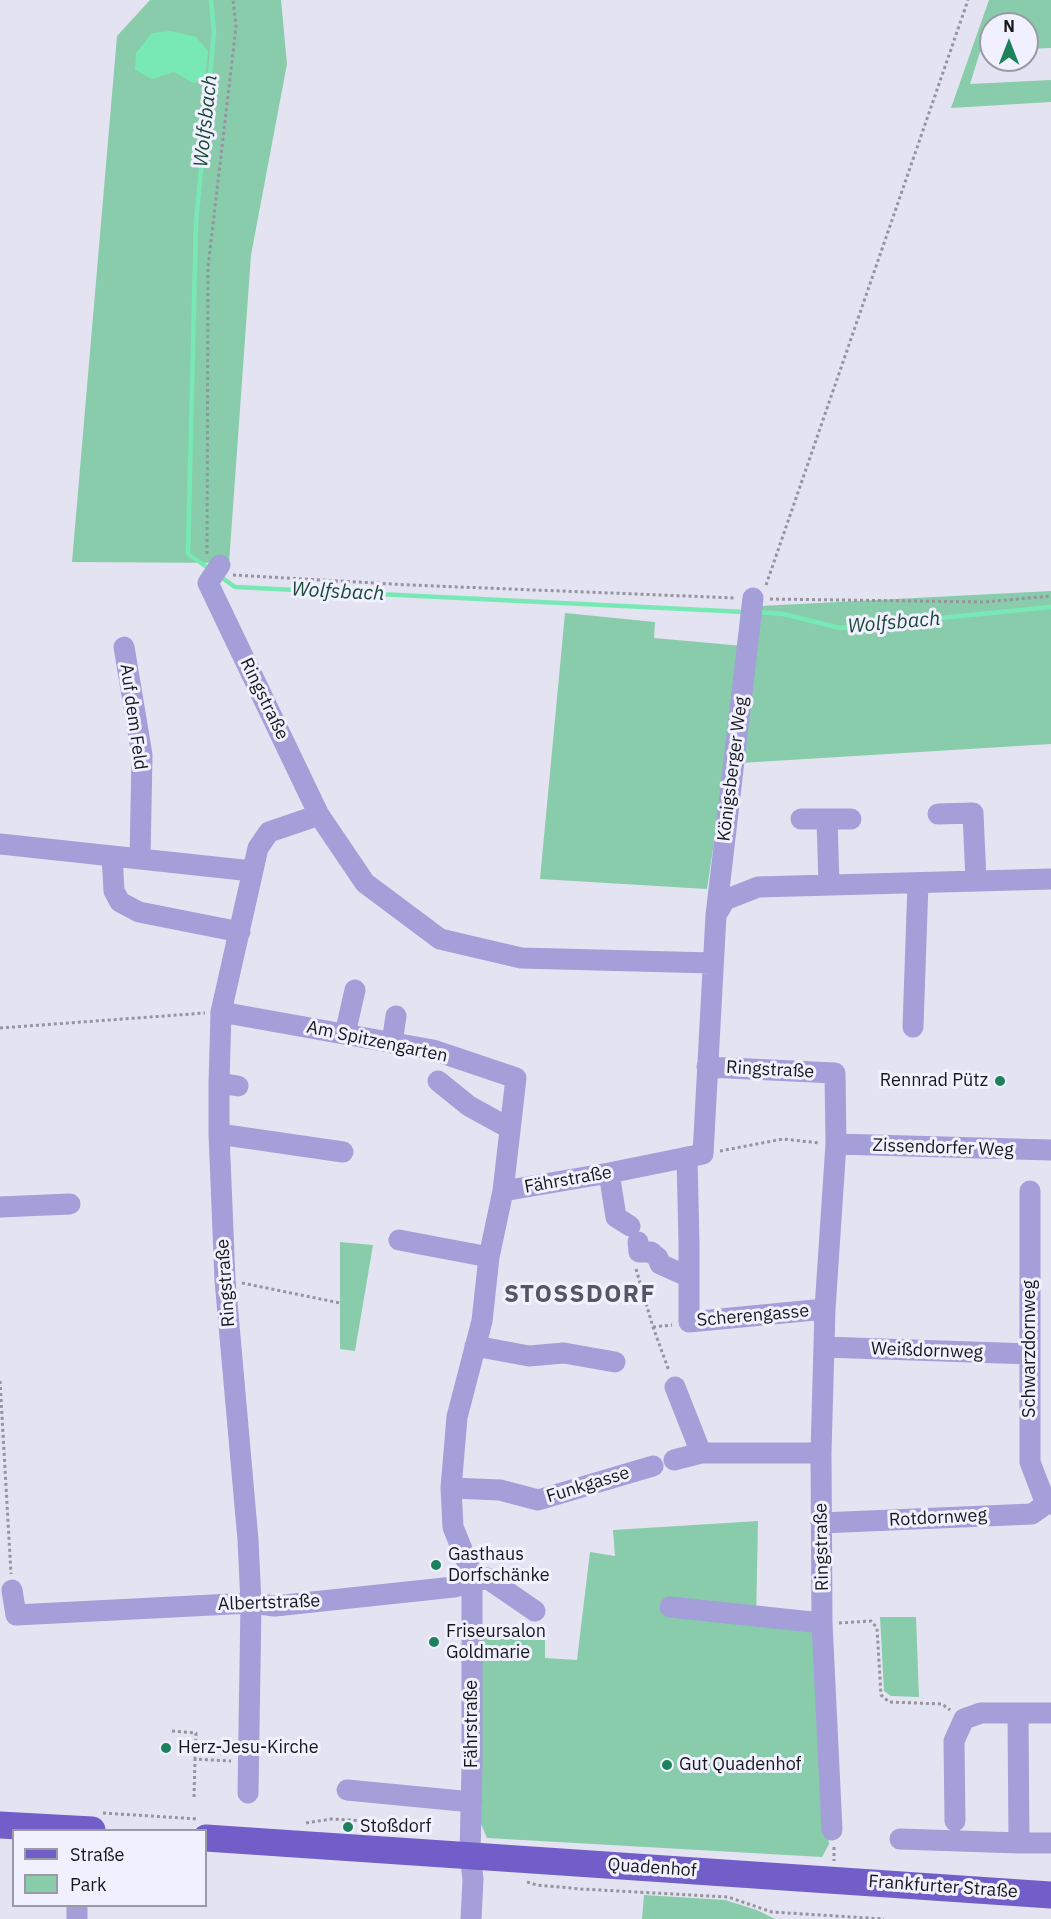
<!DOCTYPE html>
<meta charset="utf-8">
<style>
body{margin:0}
#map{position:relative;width:1051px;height:1919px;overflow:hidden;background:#e4e3f1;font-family:"IBM Plex Sans",sans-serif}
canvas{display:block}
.legend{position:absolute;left:12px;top:1829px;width:195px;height:78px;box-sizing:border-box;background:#f1f0ff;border:2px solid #9a9aa4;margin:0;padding:8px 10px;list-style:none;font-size:18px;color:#18181c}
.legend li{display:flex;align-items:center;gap:12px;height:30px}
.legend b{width:30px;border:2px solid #9a9aa4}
.north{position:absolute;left:979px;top:12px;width:60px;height:60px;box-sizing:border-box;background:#f1f0ff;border:2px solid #9a9aa4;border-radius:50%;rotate:0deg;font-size:16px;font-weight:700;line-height:24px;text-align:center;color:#18181c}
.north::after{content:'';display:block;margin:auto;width:21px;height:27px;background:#1d815b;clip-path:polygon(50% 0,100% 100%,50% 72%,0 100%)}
</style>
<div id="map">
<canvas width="1051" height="1919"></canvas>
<ul class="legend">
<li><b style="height:8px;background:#725ec8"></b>Straße</li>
<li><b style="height:16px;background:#89ccab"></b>Park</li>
</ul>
<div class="north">N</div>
</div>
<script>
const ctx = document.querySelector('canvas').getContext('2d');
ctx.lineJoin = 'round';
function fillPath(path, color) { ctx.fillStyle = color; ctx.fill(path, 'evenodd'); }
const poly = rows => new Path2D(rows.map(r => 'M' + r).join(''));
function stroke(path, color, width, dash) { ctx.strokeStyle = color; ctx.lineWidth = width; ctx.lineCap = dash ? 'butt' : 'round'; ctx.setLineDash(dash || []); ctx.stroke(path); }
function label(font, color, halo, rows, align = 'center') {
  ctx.font = font + ' "IBM Plex Sans",sans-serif'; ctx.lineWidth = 6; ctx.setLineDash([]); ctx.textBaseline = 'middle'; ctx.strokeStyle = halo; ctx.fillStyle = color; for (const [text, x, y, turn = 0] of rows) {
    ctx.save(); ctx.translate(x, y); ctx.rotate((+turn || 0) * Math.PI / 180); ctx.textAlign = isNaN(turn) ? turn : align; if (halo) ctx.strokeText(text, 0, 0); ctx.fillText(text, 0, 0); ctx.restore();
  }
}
const green = poly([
 [150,0,281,0,287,64,251,255,229,563,72,562,117,36],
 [989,0,1051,0,1051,48,1027,49,1027,24,991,24,991,51,980,52,970,84,1051,80,1051,102,951,108],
 [1051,591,1051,744,740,763,760,606],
 [565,613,655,622,654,638,743,646,707,889,540,879],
 [340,1242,373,1245,355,1351,340,1349],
 [758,1521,756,1621,813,1628,829,1844,822,1857,487,1838,481,1824,478,1638,545,1640,545,1658,577,1660,590,1552,615,1556,613,1530],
 [880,1617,916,1617,919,1697,891,1696,884,1691],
 [644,1895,725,1900,757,1910,775,1919,642,1919]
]);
const water = poly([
 [171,31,196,37,208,51,205,79,193,83,174,72,152,79,135,70,136,53,152,33]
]);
const stream = poly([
 [211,0,214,33,196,223,188,554,211,570],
 [221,577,235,587,745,612],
 [757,612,783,614,840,628,1051,607]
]);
const path = poly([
 [207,554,208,267,236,27,233,0],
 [233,575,410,585,736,598],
 [766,585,968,0],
 [770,599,984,602,1051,596],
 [0,1028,205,1013],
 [720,1151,783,1139,820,1143],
 [636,1269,653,1327,669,1371],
 [242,1283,340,1303],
 [653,1327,672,1325],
 [0,1381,11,1574],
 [839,1623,871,1621,877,1628,881,1695,889,1702,942,1704,950,1710],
 [172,1731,196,1733,195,1759,231,1761],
 [194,1797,195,1759],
 [103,1813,198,1819],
 [306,1823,331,1819,367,1821,386,1828],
 [834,1847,834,1861],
 [527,1882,537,1885,581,1889,728,1897,772,1912,884,1919]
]);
const minor = poly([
 [220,565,208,583,319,815],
 [124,647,142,755,140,859],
 [938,814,973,813,976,881],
 [801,819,827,819,829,885],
 [827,819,851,819],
 [0,844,252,871],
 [112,856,114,891,120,902,139,912,240,932],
 [716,915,725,900,758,887,1051,879],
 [221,1012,433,1050,516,1078,503,1191],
 [913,1027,918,883],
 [345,1034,355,990],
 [392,1043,396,1016],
 [707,1067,835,1073,836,1144,825,1309,821,1453,822,1623,832,1830],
 [438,1081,469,1106,509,1128],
 [219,1083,238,1086],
 [219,1134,343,1152],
 [836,1144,1051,1150],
 [687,1157,689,1244,689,1322,825,1309],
 [609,1173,616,1217,630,1226],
 [1030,1191,1030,1462,1046,1504],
 [0,1207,70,1204],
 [399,1240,489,1257],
 [638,1242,639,1252,651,1252,658,1258,660,1264,689,1277],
 [475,1346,529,1356,564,1353,615,1362],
 [824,1347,1030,1354],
 [675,1387,701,1453],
 [674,1460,701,1453,821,1453],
 [451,1488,500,1490,538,1500,653,1466],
 [821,1523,1032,1514,1046,1504,1051,1504],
 [12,1590,16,1615,251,1603,275,1606,454,1587,487,1578,535,1611],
 [670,1607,822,1623],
 [1018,1713,1019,1843,1051,1843],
 [347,1790,472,1802],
 [248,1793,251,1603,248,1540,225,1280,219,1134,219,1083,221,1012,258,848,269,832,319,815,365,883,440,939,521,958,712,963],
 [955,1821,954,1741,964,1719,981,1713,1051,1713],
 [900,1839,1019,1843],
 [77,1919,77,1906],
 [471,1919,473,1879,470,1855,472,1767,472,1582,471,1572,453,1527,451,1488,457,1417,482,1321,489,1257,503,1191,609,1173,703,1154,716,915,753,598]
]);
const major = poly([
 [0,1825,92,1830],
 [206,1838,1051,1895]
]);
const markers = [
 [1000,1081,6,"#1d815b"],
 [436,1565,6,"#1d815b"],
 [434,1642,6,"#1d815b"],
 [166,1748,6,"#1d815b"],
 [667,1765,6,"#1d815b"],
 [348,1827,6,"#1d815b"]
];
const streetNames = [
 ["Ringstraße",264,699,64],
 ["Auf dem Feld",133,717,82],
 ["Königsberger Weg",733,769,-83],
 ["Am Spitzengarten",377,1042,12],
 ["Ringstraße",770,1070,3],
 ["Zissendorfer Weg",943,1148,2],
 ["Fährstraße",568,1180,-10],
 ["Ringstraße",226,1283,-94],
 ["Scherengasse",753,1316,-5],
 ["Schwarzdornweg",1030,1349,-90],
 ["Weißdornweg",927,1351,2],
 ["Funkgasse",588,1485,-17],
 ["Rotdornweg",938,1518,-3],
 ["Ringstraße",822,1547,-91],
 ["Albertstraße",269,1603,-2],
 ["Fährstraße",472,1724,-90],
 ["Quadenhof",652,1868,4],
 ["Frankfurter Straße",943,1887,4]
];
const poiNames = [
 ["Rennrad Pütz",988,1081,"right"],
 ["Gasthaus",448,1555],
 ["Dorfschänke",448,1576],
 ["Friseursalon",446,1632],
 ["Goldmarie",446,1653],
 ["Herz-Jesu-Kirche",178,1748],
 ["Gut Quadenhof",679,1765],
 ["Stoßdorf",360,1827]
];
const waterNames = [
 ["Wolfsbach",206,121,-84],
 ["Wolfsbach",338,592,3],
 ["Wolfsbach",894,623,-5]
];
const districtNames = [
 ["STOSSDORF",580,1295]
];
fillPath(green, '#89ccab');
fillPath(water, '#78e8b5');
stroke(stream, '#78e8b5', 4.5);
stroke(path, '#95949f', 3, [3, 3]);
stroke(minor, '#a49ed9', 21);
stroke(major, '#725ec8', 27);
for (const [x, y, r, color] of markers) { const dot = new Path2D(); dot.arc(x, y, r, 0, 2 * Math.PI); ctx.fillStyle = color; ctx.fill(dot); stroke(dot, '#f1f0ff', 2); }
label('18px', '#18181c', '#f1f0ff', streetNames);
label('18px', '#18181c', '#f1f0ff', poiNames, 'left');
label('italic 20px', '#194934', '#f1f0ff', waterNames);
ctx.letterSpacing = '1.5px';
label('bold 24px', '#565561', '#f1f0ff', districtNames);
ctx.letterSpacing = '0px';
</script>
